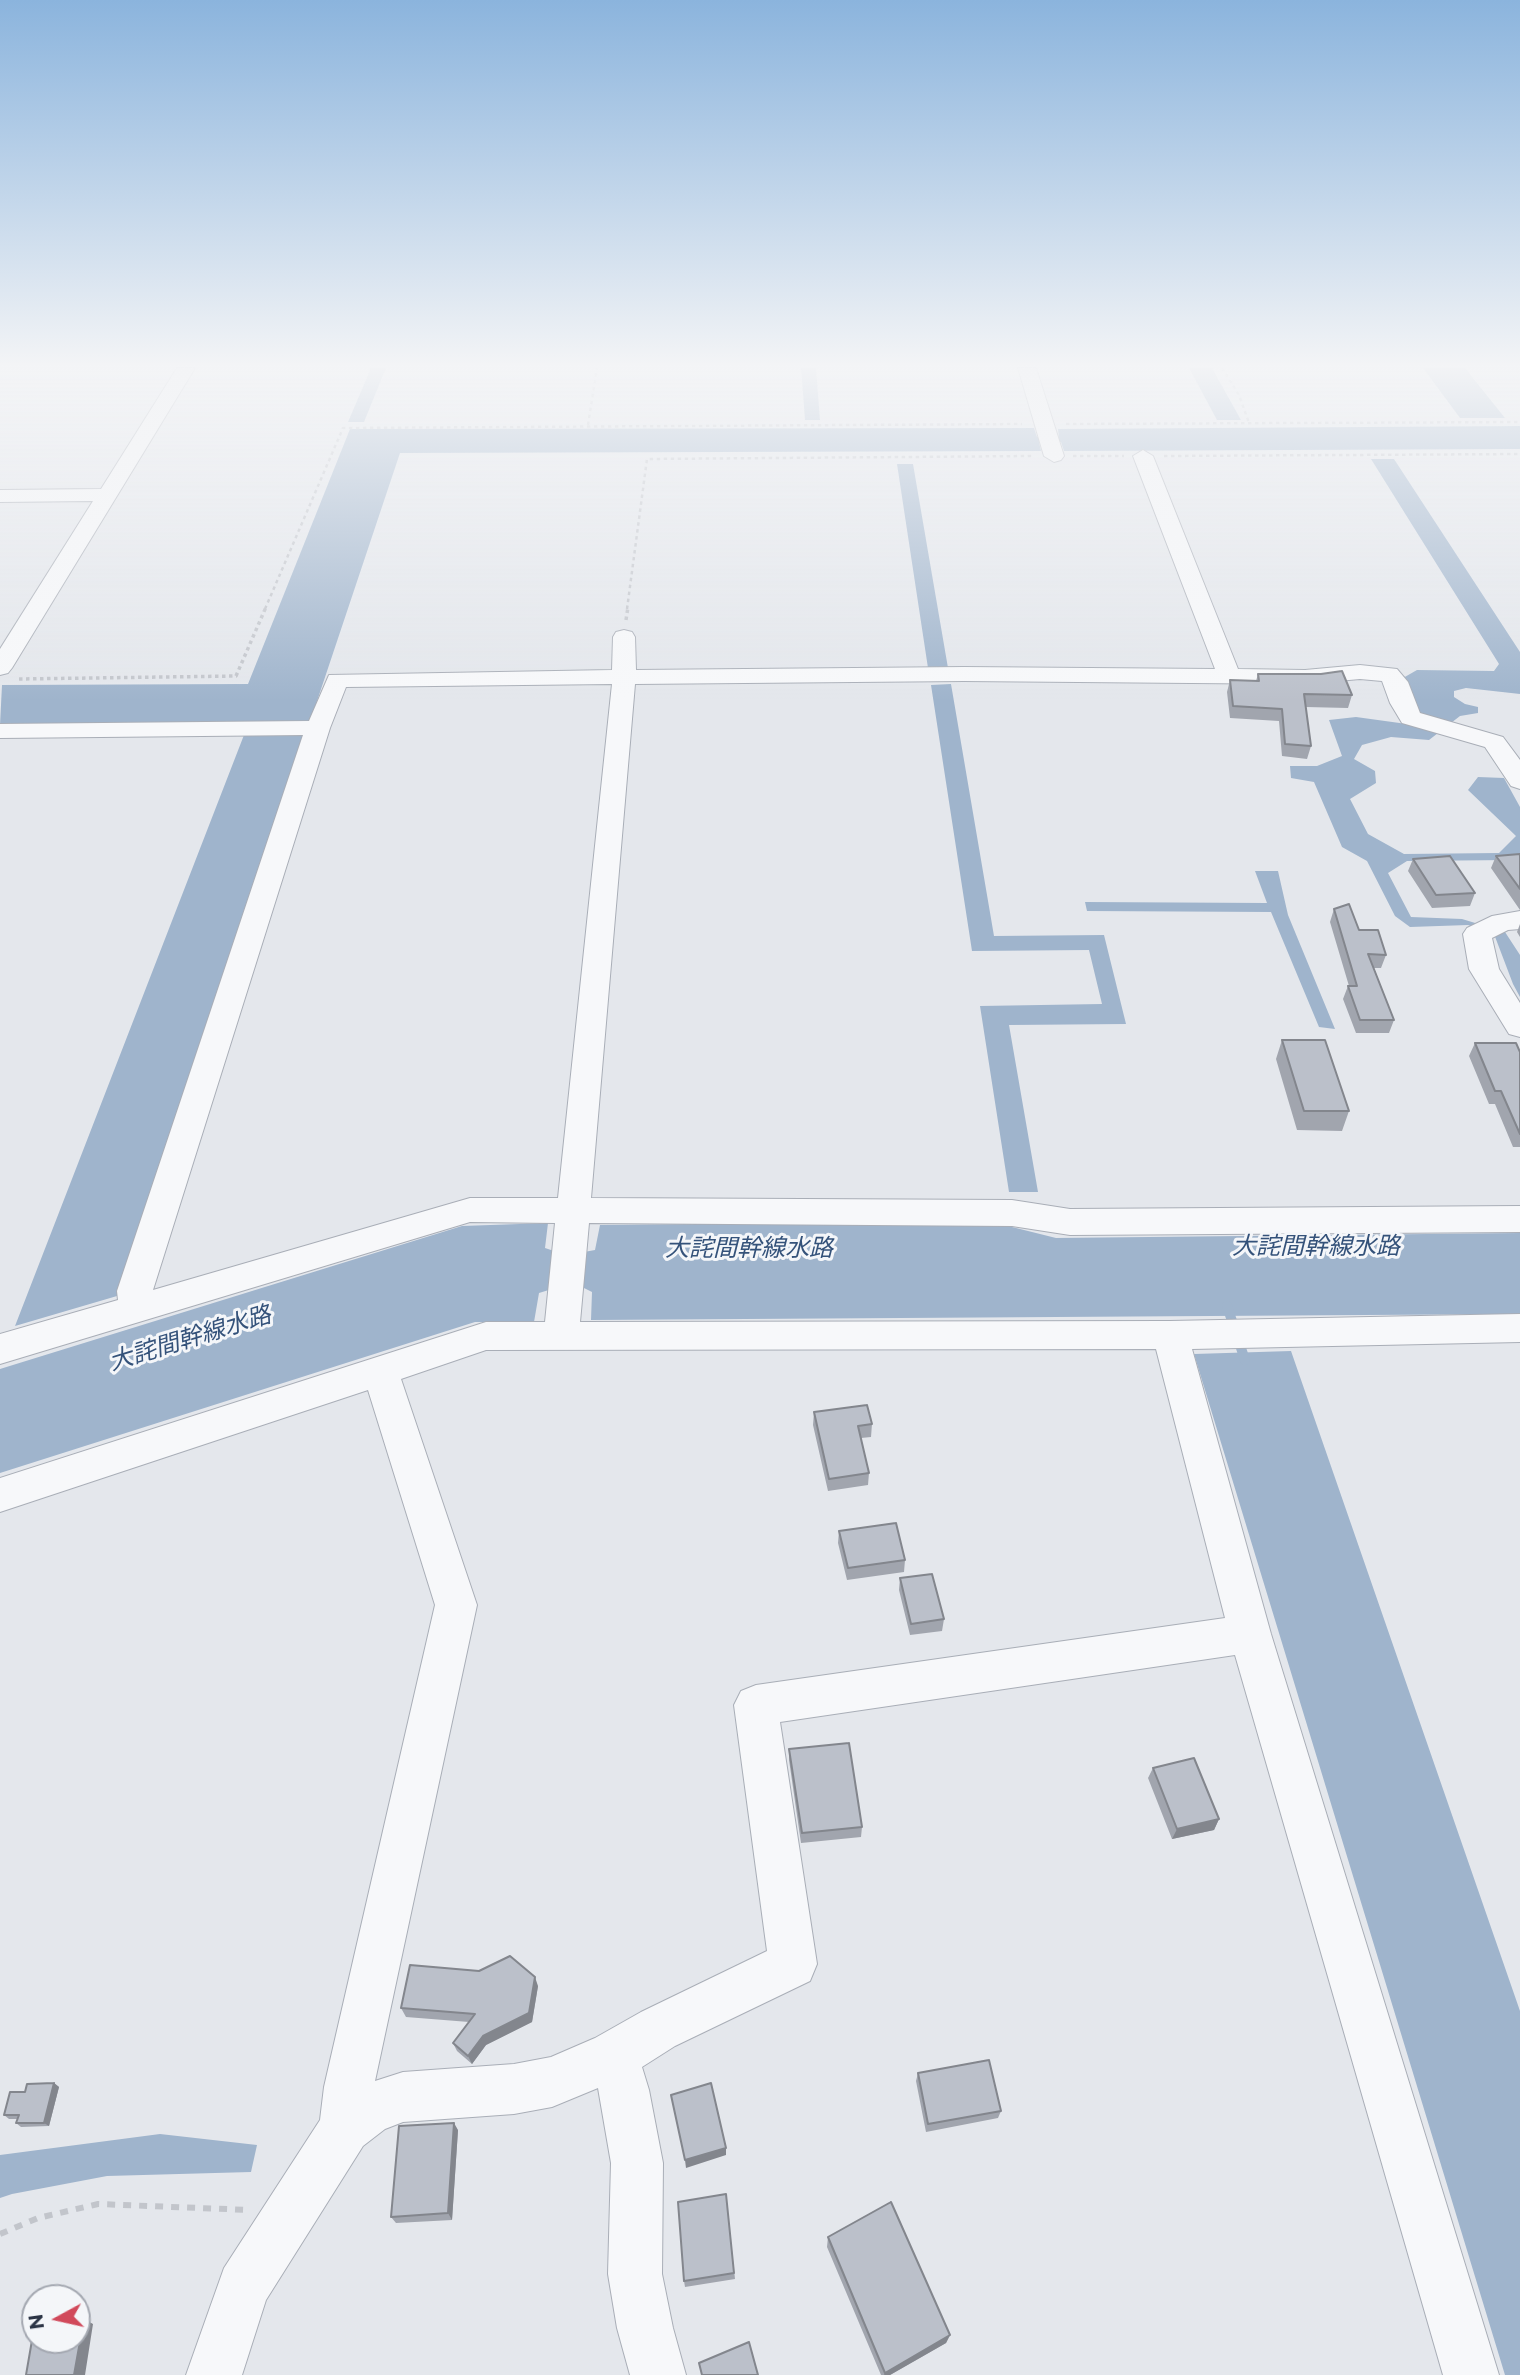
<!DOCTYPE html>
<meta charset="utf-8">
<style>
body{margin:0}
#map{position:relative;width:1520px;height:2375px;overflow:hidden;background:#e4e7ec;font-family:Montserrat,sans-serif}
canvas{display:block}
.north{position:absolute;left:21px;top:2284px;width:70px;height:70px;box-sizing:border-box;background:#f4f6f9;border:2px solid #a4a8b1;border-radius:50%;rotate:262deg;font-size:19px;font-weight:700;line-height:28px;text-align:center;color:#2b3445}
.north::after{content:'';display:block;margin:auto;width:24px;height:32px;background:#d1495b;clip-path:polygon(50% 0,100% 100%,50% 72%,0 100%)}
</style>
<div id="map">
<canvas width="1520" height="2375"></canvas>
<div class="north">N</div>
</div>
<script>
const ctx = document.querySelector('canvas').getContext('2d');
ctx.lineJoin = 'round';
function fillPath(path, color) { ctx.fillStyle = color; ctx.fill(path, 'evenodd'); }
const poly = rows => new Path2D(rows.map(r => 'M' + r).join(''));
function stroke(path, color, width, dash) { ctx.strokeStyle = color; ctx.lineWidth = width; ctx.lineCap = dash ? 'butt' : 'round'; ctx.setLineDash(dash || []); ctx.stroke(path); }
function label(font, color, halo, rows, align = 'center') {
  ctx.font = font + ' Montserrat,"Noto Sans JP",sans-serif'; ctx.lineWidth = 6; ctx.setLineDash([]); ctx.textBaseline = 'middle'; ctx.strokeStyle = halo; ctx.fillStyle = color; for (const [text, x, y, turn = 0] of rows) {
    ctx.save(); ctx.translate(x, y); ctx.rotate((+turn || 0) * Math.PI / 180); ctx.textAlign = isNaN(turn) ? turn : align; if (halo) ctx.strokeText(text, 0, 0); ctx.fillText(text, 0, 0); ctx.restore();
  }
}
const water = poly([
 [371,368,386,368,364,422,348,422],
 [801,368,816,368,820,420,805,420],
 [1189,368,1212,368,1241,420,1217,420],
 [1423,368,1465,368,1505,418,1460,418],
 [1520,426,1520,449,1064,451,1061,442,1039,442,1041,451,400,453,310,722,0,725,2,685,248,684,350,429,1034,428,1037,437,1059,438,1058,429],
 [1371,459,1394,459,1520,652,1520,694,1466,688,1454,691,1454,697,1465,704,1478,707,1478,713,1460,716,1429,740,1391,737,1362,745,1354,759,1375,771,1376,783,1350,799,1368,834,1404,854,1499,853,1516,836,1468,790,1478,777,1504,778,1520,807,1520,854,1510,860,1407,861,1388,873,1411,917,1462,919,1505,932,1520,955,1520,997,1513,984,1494,934,1468,925,1410,927,1395,916,1367,861,1342,847,1314,782,1291,778,1290,766,1317,766,1342,756,1329,720,1356,717,1414,725,1403,678,1417,670,1494,671,1499,664],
 [897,464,913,464,948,668,928,668],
 [951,684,994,936,1104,935,1126,1024,1009,1025,1038,1192,1009,1192,980,1006,1102,1004,1089,950,972,951,931,685],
 [244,735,307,735,117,1296,15,1326],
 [1255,871,1278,871,1288,915,1335,1029,1319,1027,1271,912,1087,911,1085,902,1267,903],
 [988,1221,1056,1238,1520,1233,1520,1314,591,1320,592,1292,580,1286,584,1252,595,1250,600,1225],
 [548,1223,545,1248,557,1252,552,1289,539,1293,534,1322,475,1322,0,1473,0,1369,462,1226],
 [1291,1351,1520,2011,1520,2375,1505,2375,1194,1354],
 [160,2134,257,2145,251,2172,107,2176,12,2194,0,2198,0,2155]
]);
const stream = poly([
 [1227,1306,1245,1360]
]);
const pathFar2 = poly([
 [1222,368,1239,395,1249,423],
 [1066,424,1520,422],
 [588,425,597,368],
 [1073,456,1124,456],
 [1164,456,1520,454],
 [265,609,343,428,1022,424],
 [627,609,647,459,1033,456]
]);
const pathFar1 = poly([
 [626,620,628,607],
 [19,679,236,676,266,607]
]);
const path = poly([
 [0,2234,38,2218,98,2204,250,2210]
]);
const minor = poly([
 [177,368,195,368,12,668,8,673,0,675,0,649,93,501,0,502,0,490,101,489,177,368],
 [1018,368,1036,368,1064,456,1061,460,1054,462,1044,456,1018,368],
 [1143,450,1153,456,1238,669,1305,670,1360,665,1397,669,1408,682,1420,713,1503,737,1520,760,1520,789,1511,786,1485,747,1402,723,1390,703,1382,681,1360,679,1305,684,964,681,635,684,591,1198,1012,1200,1070,1209,1520,1206,1520,1232,1070,1235,1012,1226,589,1223,580,1322,1170,1321,1520,1314,1520,1342,1192,1349,1271,1634,1499,2375,1443,2375,1235,1655,780,1722,817,1964,810,1981,675,2046,642,2067,649,2090,663,2163,662,2274,673,2328,686,2375,630,2375,617,2328,608,2274,611,2163,598,2088,552,2107,514,2114,403,2122,385,2129,363,2146,266,2300,242,2375,186,2375,224,2268,320,2120,324,2087,435,1605,368,1390,0,1512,0,1478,486,1322,545,1322,555,1223,470,1222,0,1364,0,1334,118,1300,117,1291,303,735,0,738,0,724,309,721,329,675,612,670,613,637,616,632,624,630,632,632,635,637,636,670,964,667,1215,669,1133,456,1143,450],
 [612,684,558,1198,470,1198,153,1290,330,728,346,687,612,684],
 [1156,1349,1225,1618,756,1685,741,1691,734,1705,767,1951,641,2012,595,2038,551,2057,514,2064,403,2072,375,2081,477,1605,401,1379,486,1350,1156,1349],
 [1520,911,1520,929,1508,930,1492,938,1499,969,1520,1003,1520,1037,1509,1034,1469,969,1463,934,1467,928,1492,916,1520,911]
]);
const wall = poly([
 [1258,674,1352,695,1348,708,1306,707,1311,746,1307,759,1282,756,1279,721,1230,718,1227,692,1230,680,1256,681],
 [1520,854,1520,910,1491,868,1496,856],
 [1413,859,1475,893,1470,906,1432,908,1408,871],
 [1334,909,1359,930,1386,955,1381,968,1374,968,1394,1020,1389,1033,1356,1033,1343,999,1348,986,1349,986,1330,922],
 [1520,924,1520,937,1517,932],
 [1282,1040,1349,1111,1342,1131,1297,1130,1276,1059],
 [1475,1043,1520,1052,1520,1147,1513,1147,1495,1104,1489,1104,1469,1056],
 [814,1412,872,1424,871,1437,861,1438,869,1473,868,1485,828,1491,813,1425],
 [839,1531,905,1560,904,1572,847,1580,838,1543],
 [900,1578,944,1619,942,1631,910,1635,899,1590],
 [789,1749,862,1827,861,1837,801,1843,789,1760],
 [1153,1768,1219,1819,1214,1830,1172,1839,1148,1778],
 [538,1986,532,2022,486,2045,472,2064,457,2051,453,2043,469,2022,406,2017,401,2008],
 [918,2073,1001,2111,998,2118,926,2132,916,2081],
 [54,2083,59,2087,49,2126,21,2127,16,2123,18,2119,9,2119,4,2115],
 [458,2130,452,2220,396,2223,391,2217],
 [726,2194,735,2279,685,2287,684,2281],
 [828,2237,950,2335,946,2343,890,2375,881,2375,827,2247]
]);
const shadedWall = poly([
 [1219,1819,1214,1830,1172,1839,1177,1829],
 [535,1977,538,1986,532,2022,486,2045,472,2064,468,2056,483,2036],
 [54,2083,59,2087,49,2126,44,2123],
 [454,2123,458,2130,452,2220,448,2213],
 [726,2148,726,2155,686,2168,685,2160],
 [84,2319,93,2324,85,2375,74,2375],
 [950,2335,946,2343,890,2375,884,2375,885,2373]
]);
const building = poly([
 [1342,671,1352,695,1304,694,1311,746,1285,744,1282,709,1233,706,1230,680,1259,681,1258,674,1321,674,1342,671],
 [1520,854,1520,889,1496,856,1520,854],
 [1450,856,1475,893,1436,895,1413,859,1450,856],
 [1349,904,1359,930,1378,930,1386,955,1368,954,1394,1020,1360,1020,1348,986,1357,986,1334,909,1349,904],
 [1282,1040,1325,1040,1349,1111,1304,1111,1282,1040],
 [1475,1043,1516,1043,1520,1052,1520,1134,1501,1091,1495,1091,1475,1043],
 [867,1405,872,1424,858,1426,869,1473,829,1479,814,1412,867,1405],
 [896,1523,905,1560,848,1568,839,1531,896,1523],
 [932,1574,944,1619,911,1624,900,1578,932,1574],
 [849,1743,862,1827,802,1833,789,1749,849,1743],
 [1194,1758,1219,1819,1177,1829,1153,1768,1194,1758],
 [510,1956,535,1977,529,2013,483,2036,468,2056,453,2043,475,2014,401,2008,410,1965,479,1971,510,1956],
 [989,2060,1001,2111,928,2124,918,2073,989,2060],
 [54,2083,44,2123,16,2123,19,2115,4,2115,10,2092,25,2092,27,2084,54,2083],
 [711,2083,726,2148,685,2160,671,2095,711,2083],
 [454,2123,448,2213,391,2217,399,2126,454,2123],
 [726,2194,734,2273,684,2281,678,2202,726,2194],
 [891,2202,950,2335,885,2373,828,2237,891,2202],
 [77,2319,84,2319,74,2375,26,2375,35,2323,35,2340,77,2340,77,2319],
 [749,2342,758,2375,702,2375,699,2363,749,2342]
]);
const waterNames = [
 ["大詫間幹線水路",1316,1247],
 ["大詫間幹線水路",749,1249],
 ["大詫間幹線水路",190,1339,-17]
];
fillPath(water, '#9fb4cc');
stroke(stream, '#9fb4cc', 10);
stroke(minor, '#a9aeb7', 2);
stroke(pathFar2, '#c2c5cb', 2.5, [3.5, 3.5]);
stroke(pathFar1, '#c2c5cb', 3.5, [3.5, 3.5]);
stroke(path, '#c2c5cb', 6, [8, 8]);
fillPath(minor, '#f7f8fa');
fillPath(wall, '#a1a5ae');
fillPath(shadedWall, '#83868d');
fillPath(building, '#bbc0ca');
stroke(building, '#83868d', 2);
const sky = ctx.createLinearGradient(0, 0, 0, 701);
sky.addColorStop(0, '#8bb4dd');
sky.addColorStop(0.52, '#f3f4f6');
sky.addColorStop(1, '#f3f4f600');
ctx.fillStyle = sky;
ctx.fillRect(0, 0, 1520, 701);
label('italic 24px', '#34527a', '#f4f6f9', waterNames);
</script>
